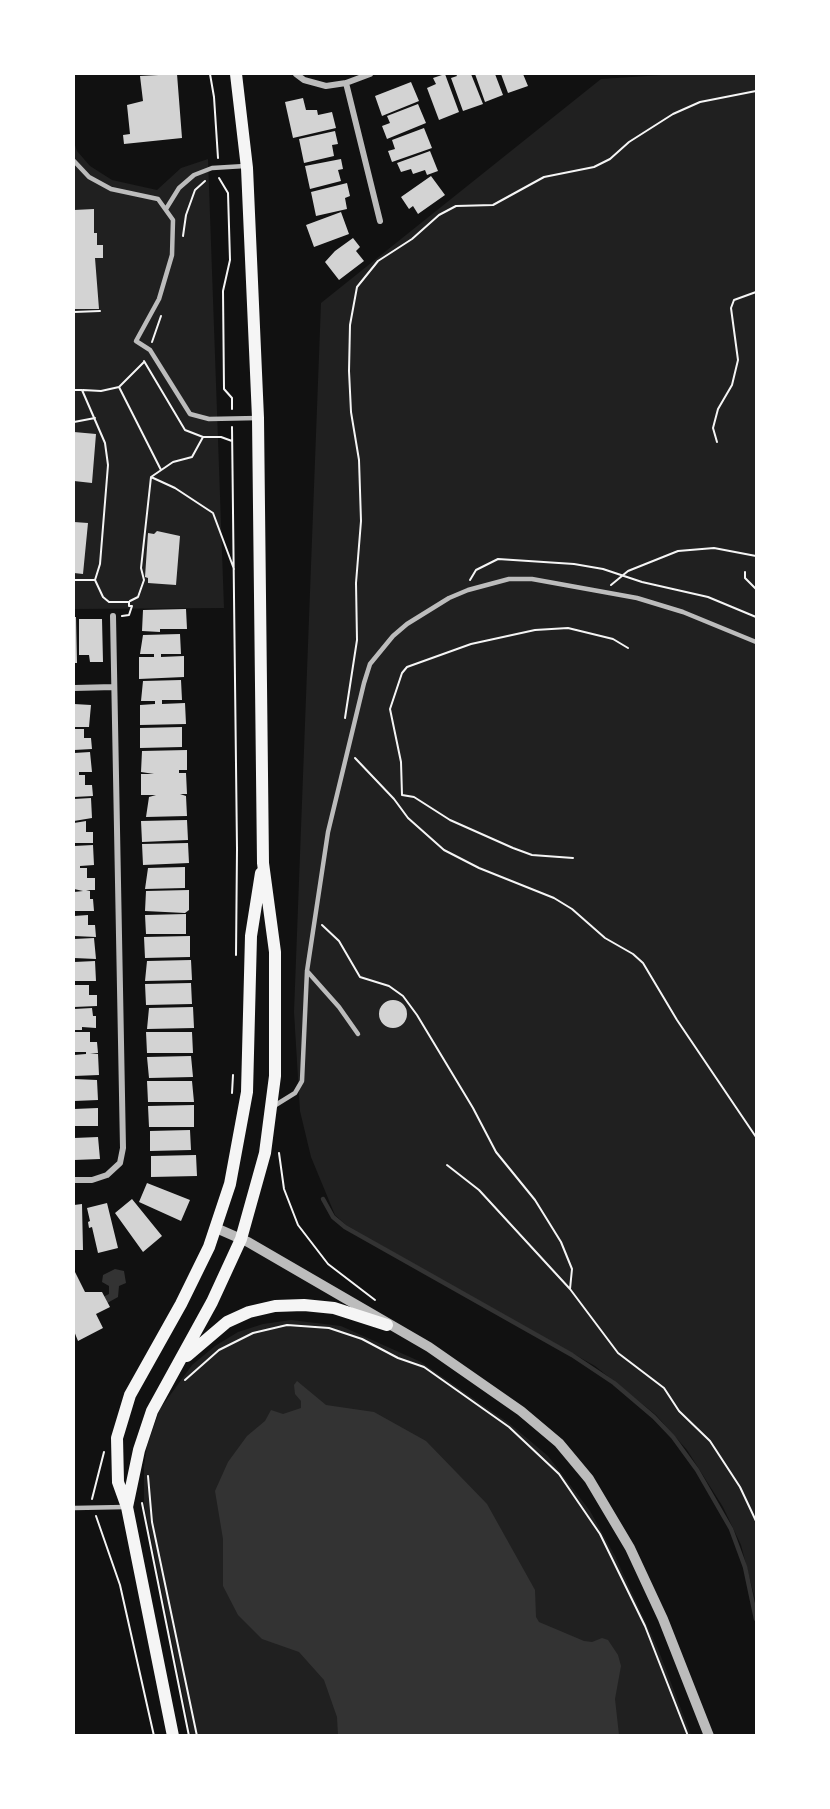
<!DOCTYPE html>
<style>
body{margin:0}
#map{position:relative;width:830px;height:1809px;overflow:hidden;background:#111;font-family:Barlow,sans-serif}
canvas{display:block}
.frame{position:absolute;inset:0;border:75px solid #fff;pointer-events:none}
</style>
<div id="map">
<canvas width="830" height="1809"></canvas>
<div class="frame"></div>
</div>
<script>
const ctx = document.querySelector('canvas').getContext('2d');
ctx.lineJoin = 'round';
function fillPath(path, color) { ctx.fillStyle = color; ctx.fill(path, 'evenodd'); }
const poly = rows => new Path2D(rows.map(r => 'M' + r).join(''));
function stroke(path, color, width, dash) { ctx.strokeStyle = color; ctx.lineWidth = width; ctx.lineCap = dash ? 'butt' : 'round'; ctx.setLineDash(dash || []); ctx.stroke(path); }
const green = poly([
 [677,74,756,74,756,1603,741,1545,723,1507,687,1450,656,1415,595,1366,428,1272,346,1225,335,1215,311,1157,300,1111,294,1012,321,303,601,79],
 [74,142,77,151,90,166,112,180,157,190,181,168,208,159,224,608,74,609],
 [291,1320,341,1326,421,1362,510,1424,548,1456,590,1511,615,1556,658,1649,691,1735,191,1736,144,1504,144,1466,147,1446,160,1409,192,1365,215,1346,238,1332,263,1324]
]);
const water = poly([
 [115,1269,124,1271,126,1283,119,1286,118,1297,102,1306,99,1299,109,1294,109,1286,102,1282,103,1275],
 [297,1381,326,1405,374,1412,426,1441,487,1504,535,1590,536,1617,539,1622,584,1641,592,1642,602,1638,608,1640,618,1655,621,1666,615,1699,619,1735,338,1735,337,1717,324,1680,299,1652,262,1639,238,1615,223,1586,223,1539,215,1491,228,1462,247,1436,265,1421,271,1410,283,1414,301,1408,301,1401,295,1394,294,1385]
]);
const stream = poly([
 [323,1199,333,1217,345,1227,572,1355,614,1383,654,1417,673,1437,697,1470,731,1529,745,1567,756,1619]
]);
const building = poly([
 [177,74,182,138,124,144,123,135,130,134,127,105,143,101,140,76],
 [445,74,459,112,439,120,427,88,436,84,433,78],
 [456,74,471,74,483,104,463,111,451,78,457,76],
 [475,74,495,74,503,95,485,102],
 [501,74,523,74,528,86,508,93],
 [411,82,419,101,382,116,375,96],
 [303,98,306,110,317,110,318,115,332,112,336,128,293,138,285,102],
 [418,104,426,123,387,139,382,126,390,123,387,116],
 [424,128,432,148,392,162,388,151,395,149,392,140],
 [335,131,338,144,332,145,334,156,304,163,299,139],
 [430,151,438,171,427,175,425,170,413,174,411,169,401,172,397,163],
 [341,159,343,169,338,170,341,181,310,189,305,166],
 [431,176,445,195,418,214,413,206,409,209,401,197],
 [347,183,350,196,345,198,347,209,316,216,311,192],
 [94,209,94,233,97,233,97,245,103,245,103,258,95,258,99,309,74,309,74,210],
 [341,212,349,234,314,247,306,225],
 [353,238,360,247,356,251,364,261,339,280,325,262,335,251],
 [74,432,96,434,92,483,74,481],
 [74,522,88,523,83,574,74,573],
 [157,531,180,536,176,585,148,583,148,578,145,577,148,533,154,534],
 [186,609,187,629,160,629,160,632,142,631,143,610],
 [74,617,76,617,77,663,74,663],
 [79,619,102,619,103,662,90,662,89,655,79,655],
 [180,634,181,654,161,654,161,657,184,656,184,677,139,679,139,657,154,657,154,654,140,654,143,635],
 [181,680,182,700,162,700,162,704,185,703,186,724,140,725,140,705,155,704,155,701,141,701,143,681],
 [74,704,91,705,89,727,74,727],
 [182,727,182,747,140,748,140,728],
 [74,729,84,729,84,738,91,738,92,749,74,750],
 [187,750,187,770,179,770,179,773,186,773,187,794,180,794,186,796,187,816,146,817,149,797,156,795,141,795,141,774,154,774,141,772,142,751],
 [90,752,92,772,79,772,79,775,85,775,85,785,92,785,93,796,74,797,74,753],
 [91,798,92,818,74,821,74,799],
 [187,820,188,840,142,842,141,821],
 [86,821,86,832,93,832,93,843,75,843,74,823],
 [188,843,189,863,143,865,142,844],
 [93,845,94,865,80,866,80,868,87,868,87,878,95,878,95,890,86,890,90,891,90,899,93,899,94,911,74,911,74,892,83,891,74,889,74,846],
 [185,867,185,888,145,889,148,868],
 [189,890,189,910,185,913,145,911,146,891],
 [186,914,186,934,146,934,145,915],
 [88,915,88,925,95,925,96,937,74,936,74,916],
 [190,936,190,957,145,958,144,937],
 [94,938,96,959,74,958,74,939],
 [191,960,192,980,145,981,147,961],
 [95,961,96,981,74,981,74,962],
 [191,983,192,1004,146,1005,145,984],
 [74,985,89,985,89,995,97,995,97,1006,74,1007],
 '379 1014a14 14 0 1 1 28 0a14 14 0 1 1-28 0Z',
 [193,1007,194,1028,147,1029,149,1008],
 [92,1008,93,1016,96,1016,96,1028,82,1027,82,1030,75,1030,74,1009],
 [74,1032,90,1032,90,1042,97,1042,98,1053,90,1054,98,1054,99,1075,74,1076,74,1055,86,1054,86,1052,74,1052],
 [146,1032,192,1032,193,1053,147,1053],
 [191,1056,193,1077,149,1078,147,1057],
 [74,1079,97,1080,98,1100,74,1101],
 [147,1081,192,1081,194,1102,148,1102],
 [194,1105,194,1127,149,1127,148,1106],
 [98,1108,98,1126,74,1126,74,1109],
 [190,1130,191,1150,150,1151,150,1131],
 [98,1137,100,1159,74,1160,74,1138],
 [196,1155,197,1176,151,1177,151,1156],
 [147,1183,190,1200,181,1221,139,1202],
 [132,1199,162,1236,143,1252,115,1213],
 [107,1203,118,1248,98,1253,92,1227,89,1228,88,1222,90,1221,87,1208],
 [82,1204,83,1250,74,1250,74,1205],
 [74,1270,85,1292,102,1292,110,1307,96,1314,103,1328,78,1341,74,1331]
]);
const path = poly([
 [210,74,214,97,218,158],
 [219,178,228,193,230,260,223,291,224,389,232,398,232,409],
 [183,236,186,215,195,190,205,181],
 [74,312,100,311],
 [152,342,161,316],
 [144,361,185,430,203,437,221,437,232,441],
 [119,387,144,362],
 [74,390,82,390,105,443,108,465,100,564,95,580,103,597,109,602,129,602,129,606,132,606,129,615,122,616],
 [83,390,101,391,119,387,161,470],
 [74,422,95,418],
 [232,427,237,849,236,955],
 [717,442,713,428,718,409,732,385,738,360,731,308,734,300,756,292],
 [151,477,175,488,213,513,234,569],
 [745,572,745,578,756,589],
 [74,580,95,580],
 [470,580,476,570,498,559,574,564,603,569,642,582,708,597,756,617],
 [611,585,628,571,678,551,714,548,756,556],
 [130,601,138,597,144,580,141,568,151,477,173,462,192,457,203,437],
 [345,718,357,640,356,583,361,521,359,460,351,412,349,371,350,325,357,287,378,261,412,239,439,215,456,206,493,205,544,177,594,167,610,159,629,142,673,114,700,102,756,91],
 [355,758,394,799,408,818,444,850,479,868,554,898,572,909,605,938,633,954,643,963,677,1020,756,1137],
 [573,858,532,855,513,848,450,820,414,797,402,795,401,762,390,709,402,673,407,667,471,644,535,630,568,628,613,639,628,648],
 [322,925,339,941,360,977,389,986,403,996,417,1015,473,1108,496,1152,535,1200,561,1242,572,1269,570,1289,618,1353,664,1388,679,1411,710,1441,740,1487,756,1521],
 [232,1093,233,1075],
 [279,1153,284,1189,298,1225,328,1264,375,1300],
 [447,1165,479,1190,570,1289],
 [185,1380,219,1350,253,1333,287,1325,329,1328,362,1339,398,1358,424,1367,509,1427,559,1474,600,1534,645,1626,688,1736],
 [148,1476,152,1522,197,1736],
 [92,1499,104,1452],
 [142,1503,189,1736],
 [96,1516,120,1585,154,1736]
]);
const service = poly([
 [74,161,89,177,111,189,158,199,173,220,172,255,159,299,136,341,150,350,190,414,209,419,258,418],
 [166,209,179,188,194,175,212,168,245,166],
 [307,971,339,1007,358,1034],
 [274,1106,295,1093,302,1081,307,971,328,832,364,683,370,664,393,636,407,624,449,598,468,590,509,579,532,579,637,598,683,612,756,642],
 [74,1508,125,1507]
]);
const minor = poly([
 [296,74,304,80,326,86,346,83,370,74],
 [346,83,380,221],
 [74,688,114,687],
 [74,1180,92,1180,107,1175,120,1163,123,1148,113,616]
]);
const tertiary = poly([
 [216,1228,248,1242,429,1347,521,1411,559,1443,589,1479,630,1548,663,1619,709,1736]
]);
const secondary = poly([
 [187,1356,227,1322,249,1312,275,1306,304,1305,334,1308,387,1325],
 [127,1507,139,1450,152,1411,212,1302,241,1239,265,1153,275,1076,275,952,263,863,258,418,247,168,236,74],
 [173,1736,127,1507,118,1482,117,1438,130,1395,181,1304,209,1247,230,1184,247,1092,251,936,261,873]
]);
fillPath(green, '#202020');
fillPath(water, '#333');
stroke(stream, '#333', 4.5);
fillPath(building, '#d3d3d3');
stroke(path, '#f5f5f5', 2);
stroke(service, '#bcbcbc', 4.5);
stroke(minor, '#bcbcbc', 6);
stroke(tertiary, '#bcbcbc', 10);
stroke(secondary, '#f5f5f5', 12);
</script>
